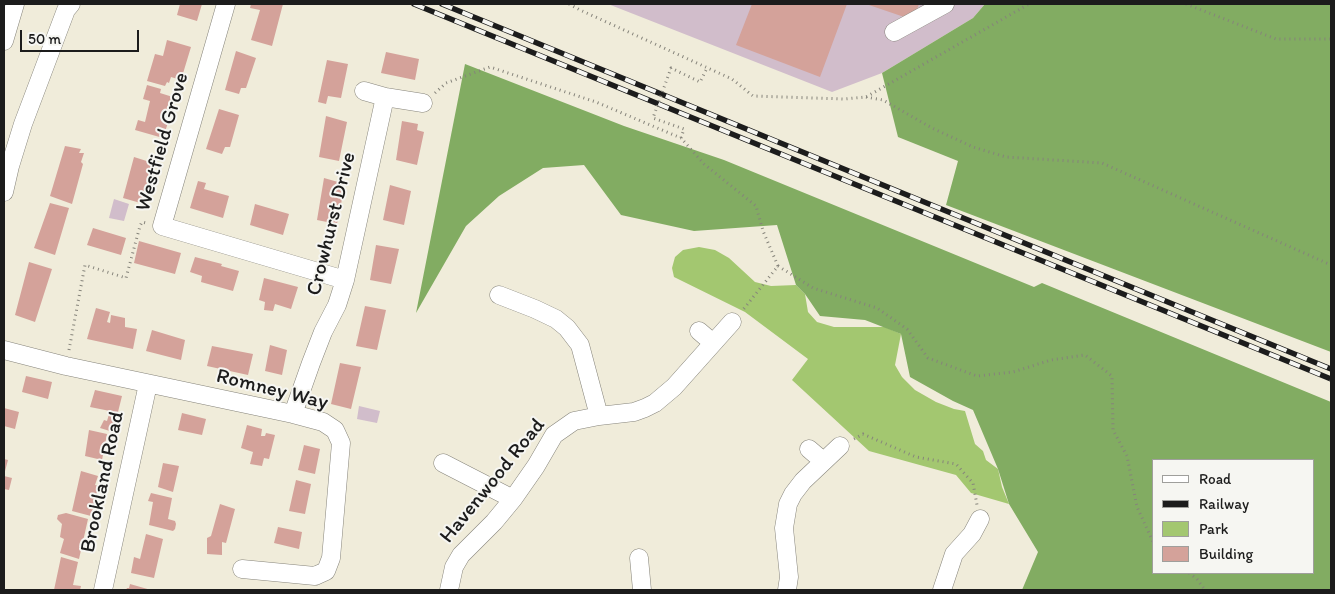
<!DOCTYPE html>
<style>
body{margin:0}
#map{position:relative;width:1335px;height:594px;overflow:hidden;background:#f0ecda;font-family:Itim,sans-serif}
canvas{display:block}
.frame{position:absolute;inset:0;border:5px solid #1c1c1c;pointer-events:none}
.legend{position:absolute;left:1152px;top:459px;width:162px;height:115px;box-sizing:border-box;background:#f6f6f2;border:1px solid #9f9f9c;margin:0;padding:6px 9px;list-style:none;font-size:15px;color:#1c1c1c}
.legend li{display:flex;align-items:center;gap:10px;height:25px}
.legend b{width:25px;border:1px solid #9f9f9c}
.scale{position:absolute;left:20px;top:30px;width:119px;height:22px;box-sizing:border-box;border:2px solid #1c1c1c;border-top:0;padding-left:6px;font-size:15px;line-height:18px;white-space:nowrap;color:#1c1c1c;-webkit-text-stroke:4px #f6f6f2;paint-order:stroke}
</style>
<div id="map">
<canvas width="1335" height="594"></canvas>
<div class="frame"></div>
<ul class="legend">
<li><b style="height:6px;background:#fff"></b>Road</li>
<li><b style="height:6px;background:#1c1c1c"></b>Railway</li>
<li><b style="height:14px;background:#a3c770"></b>Park</li>
<li><b style="height:14px;background:#d4a29a"></b>Building</li>
</ul>
<div class="scale">50 m</div>
</div>
<script>
const ctx = document.querySelector('canvas').getContext('2d');
ctx.lineJoin = 'round';
function fillPath(path, color) { ctx.fillStyle = color; ctx.fill(path, 'evenodd'); }
const poly = rows => new Path2D(rows.map(r => 'M' + r).join(''));
function stroke(path, color, width, dash) { ctx.strokeStyle = color; ctx.lineWidth = width; ctx.lineCap = dash ? 'butt' : 'round'; ctx.setLineDash(dash || []); ctx.stroke(path); }
function label(font, color, halo, rows, align = 'center') {
  ctx.font = font + ' Itim,sans-serif'; ctx.lineWidth = 4; ctx.setLineDash([]); ctx.textBaseline = 'middle'; ctx.strokeStyle = halo; ctx.fillStyle = color; for (const [text, x, y, turn = 0] of rows) {
    ctx.save(); ctx.translate(x, y); ctx.rotate((+turn || 0) * Math.PI / 180); ctx.textAlign = isNaN(turn) ? turn : align; if (halo) ctx.strokeText(text, 0, 0); ctx.fillText(text, 0, 0); ctx.restore();
  }
}
const industrial = poly([
 [608,4,985,4,973,18,882,73,832,92],
 [114,199,129,204,124,221,109,218],
 [359,406,380,411,377,423,357,419]
]);
const green = poly([
 [699,247,715,250,729,258,755,282,771,286,796,285,805,294,808,312,817,322,834,327,885,327,901,334,895,365,902,377,915,390,936,402,954,409,965,411,975,444,983,451,986,460,998,469,1002,487,1009,504,971,493,956,475,869,451,792,380,808,359,745,312,674,277,672,268,675,257,683,250]
]);
const forest = poly([
 [985,4,1331,4,1331,352,946,205,958,161,898,137,882,73,973,18],
 [465,64,624,126,724,160,1034,287,1042,283,1331,402,1331,590,1022,590,1038,552,1009,504,998,469,973,410,953,401,910,377,901,334,865,320,820,316,805,294,796,285,777,225,694,231,621,215,584,165,543,168,499,196,466,226,416,313],
 [1154,460,1314,460,1314,573,1154,573]
]);
const building = poly([
 [180,4,202,4,197,21,177,15],
 [251,4,283,4,272,46,251,40,260,10,250,8],
 [752,4,847,4,820,77,736,45],
 [866,4,919,4,913,20],
 [167,40,191,47,181,80,171,77,169,83,167,82,165,86,147,81,155,54,163,56],
 [236,51,256,58,246,88,241,88,239,94,225,90],
 [386,52,419,59,415,80,381,73],
 [327,60,348,64,341,98,328,96,326,104,318,102],
 [147,85,161,89,160,93,176,98,163,138,135,130,138,120,145,122,150,101,143,99],
 [219,109,239,115,230,147,225,147,222,154,206,149],
 [326,116,347,122,339,161,319,157],
 [402,121,418,124,417,130,424,132,417,165,396,160],
 [65,146,81,149,79,153,84,153,81,162,83,164,72,204,50,196],
 [134,157,156,164,144,204,123,198],
 [324,178,345,184,337,224,317,220],
 [198,181,206,183,204,189,229,196,223,218,190,208],
 [390,185,411,191,404,225,383,220],
 [50,203,69,208,55,255,34,248],
 [255,204,289,214,283,235,250,225],
 [93,228,126,238,121,255,87,245],
 [139,241,181,253,175,274,134,263],
 [376,245,399,249,391,284,370,280],
 [195,257,222,264,221,266,239,271,233,291,201,282,202,276,190,272],
 [29,262,52,269,35,322,15,315],
 [264,278,298,287,291,309,275,304,273,311,264,310,265,302,259,300],
 [365,306,386,310,377,350,356,346],
 [96,308,110,312,107,322,110,323,111,315,125,318,125,327,137,329,133,349,87,339],
 [152,330,185,340,181,360,146,351],
 [270,345,287,350,282,375,265,371],
 [212,346,253,354,248,375,207,366],
 [340,363,361,367,351,409,331,404],
 [26,376,52,382,48,399,22,392],
 [95,390,122,396,113,432,100,428,104,420,107,421,110,411,90,407],
 [4,408,19,412,15,429,4,426],
 [182,413,206,419,202,435,178,430],
 [247,425,262,429,261,436,265,436,266,433,275,435,269,459,264,458,262,466,250,464,253,452,241,448],
 [89,430,107,434,102,460,85,456],
 [304,445,320,449,315,474,298,470],
 [4,459,8,460,4,475],
 [163,463,179,466,173,492,158,487],
 [81,471,98,476,95,485,99,486,91,516,72,511],
 [4,476,12,478,9,490,4,489],
 [296,480,311,484,305,514,289,511],
 [151,493,172,498,168,519,175,521,176,524,175,529,173,531,149,525,153,502,148,501],
 [220,504,235,509,226,543,222,542,222,555,207,554,207,538,211,536],
 [66,513,88,519,79,559,60,553,64,539,60,537,62,524,57,519,58,515],
 [278,527,302,532,299,549,274,543],
 [146,534,163,539,154,578,131,573,134,557,140,559],
 [61,557,78,562,73,585,81,586,80,590,54,590],
 [130,584,151,590,126,590,127,588,129,588]
]);
const path = poly([
 [569,4,580,10,732,79,753,96,844,99,866,97,1029,4],
 [1186,4,1276,39,1331,39],
 [435,93,446,83,490,67,596,102,681,138,704,164,756,206,763,231,778,266,742,311],
 [866,97,883,100,932,128,973,147,1006,157,1102,163,1331,265],
 [778,266,813,288,877,308,907,329,928,358,977,376,1013,372,1051,360,1085,355,1112,376,1113,430,1127,456,1137,507,1154,544],
 [69,350,85,265,126,278,140,226,142,222,146,223],
 [854,439,863,434,916,457,956,464,973,483,977,505],
 [1189,573,1197,579,1205,590]
]);
const minor = poly([
 [226,4,162,226,345,280],
 [894,32,945,4],
 [4,41,15,4],
 [364,91,385,97],
 [4,192,10,166,23,124,66,10,71,4],
 [499,295,535,309,556,319,567,328,580,345,599,416],
 [699,331,713,343],
 [4,350,66,366,293,414,323,422,335,430,341,443,331,558,326,571,315,576,242,569],
 [293,414,311,363,323,332,337,305,345,280,385,97,423,103],
 [809,449,823,461],
 [443,463,513,499],
 [639,558,642,590],
 [103,590,148,384],
 [449,590,454,567,461,555,494,522,513,499,536,466,554,435,574,421,599,416,634,412,645,408,655,403,674,387,732,322],
 [787,590,789,577,784,528,788,504,793,494,803,481,840,446],
 [942,590,954,554,972,534,980,519]
]);
const rail = poly([
 [414,4,1331,379],
 [442,4,1331,369]
]);
const pathBridge = poly([
 [681,138,684,129,653,118,671,68,700,82,707,68]
]);
const streetNames = [
 ["Westfield Grove",163,142,-74],
 ["Crowhurst Drive",332,224,-76],
 ["Romney Way",272,390,14],
 ["Havenwood Road",493,481,-51],
 ["Brookland Road",103,482,-78]
];
fillPath(industrial, '#d1bdcb');
fillPath(green, '#a3c770');
fillPath(forest, '#82ac62');
fillPath(building, '#d4a29a');
stroke(minor, '#86847b', 19);
stroke(path, '#86847b', 3, [1, 4]);
stroke(minor, '#fff', 18);
stroke(rail, '#1c1c1c', 5.5);
stroke(rail, '#f6f6f2', 4, [11]);
stroke(pathBridge, '#86847b', 3, [1, 4]);
label('21px', '#1c1c1c', '#f6f6f2', streetNames);
</script>
